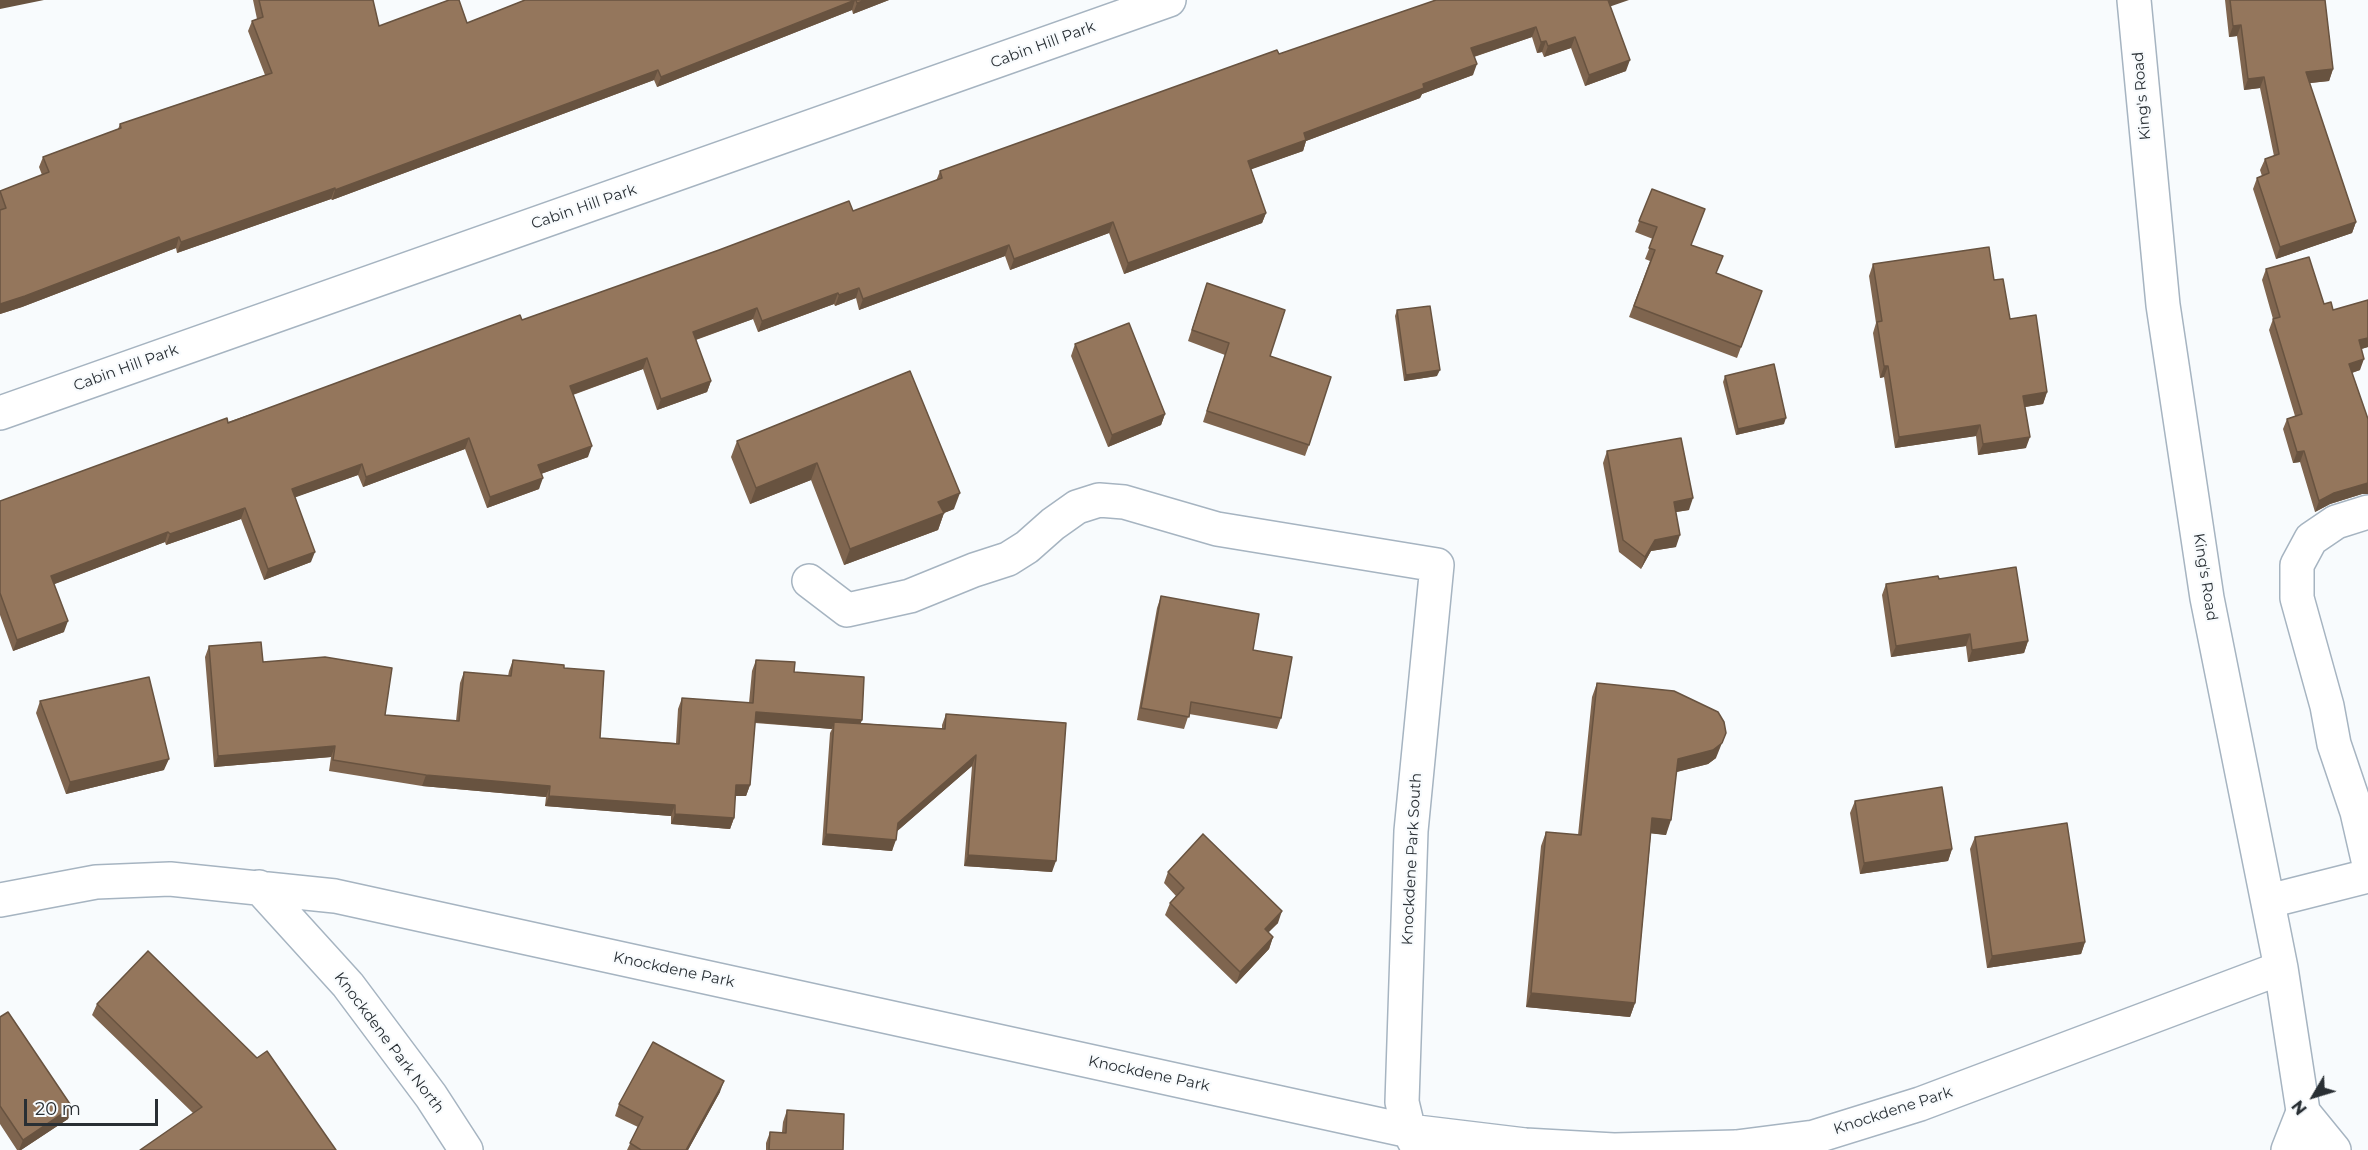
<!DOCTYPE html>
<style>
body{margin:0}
#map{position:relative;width:2368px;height:1150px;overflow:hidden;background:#f8fbfd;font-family:Montserrat,sans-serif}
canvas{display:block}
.north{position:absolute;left:2284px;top:1066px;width:60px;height:60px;-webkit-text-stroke:4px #f8fbfd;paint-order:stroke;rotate:232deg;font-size:16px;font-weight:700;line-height:24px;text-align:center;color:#292f34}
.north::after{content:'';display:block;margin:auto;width:21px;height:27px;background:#292f34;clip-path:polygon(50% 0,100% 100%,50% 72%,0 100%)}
.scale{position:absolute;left:24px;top:1099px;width:134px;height:27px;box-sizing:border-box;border:3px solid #292f34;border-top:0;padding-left:8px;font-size:18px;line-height:21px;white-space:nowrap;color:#292f34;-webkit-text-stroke:4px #f8fbfd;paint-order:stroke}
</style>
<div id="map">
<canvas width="2368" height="1150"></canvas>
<div class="north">N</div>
<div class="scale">20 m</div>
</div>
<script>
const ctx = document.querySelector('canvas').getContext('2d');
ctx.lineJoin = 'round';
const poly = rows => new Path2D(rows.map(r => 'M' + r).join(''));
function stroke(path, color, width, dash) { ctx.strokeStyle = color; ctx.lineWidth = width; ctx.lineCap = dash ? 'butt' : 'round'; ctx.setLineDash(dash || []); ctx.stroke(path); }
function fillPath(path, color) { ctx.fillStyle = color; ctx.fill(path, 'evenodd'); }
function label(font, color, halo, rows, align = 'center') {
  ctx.font = font + ' Montserrat,sans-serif'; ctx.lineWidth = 4.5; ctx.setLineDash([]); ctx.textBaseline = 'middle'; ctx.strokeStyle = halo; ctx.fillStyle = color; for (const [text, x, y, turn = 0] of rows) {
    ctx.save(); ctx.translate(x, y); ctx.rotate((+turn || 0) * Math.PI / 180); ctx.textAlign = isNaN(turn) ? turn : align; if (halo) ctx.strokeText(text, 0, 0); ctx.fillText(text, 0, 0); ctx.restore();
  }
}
const minor = poly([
 [2134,0,2163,305,2207,598,2281,968,2309,1150],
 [0,413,1169,0],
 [2368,512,2336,522,2311,539,2297,565,2297,598,2327,706,2334,744,2357,812,2368,860],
 [809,581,847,610,910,596,974,570,1008,559,1027,547,1053,524,1077,507,1099,500,1124,502,1217,529,1437,565,1411,831,1402,1102,1409,1131,1418,1148],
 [259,887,348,985,431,1096,466,1150],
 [0,900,96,882,170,879,335,896,1409,1131,1525,1145,1614,1150,1736,1147,1814,1137,1920,1104,2281,968],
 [2269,901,2368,876],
 [2303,1112,2334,1150]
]);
const highway = poly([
 [2288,1150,2303,1112]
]);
const wall = poly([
 [253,0,373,0,379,26,467,23,525,0,889,0,853,14,852,10,657,87,654,80,332,200,331,199,177,253,176,248,22,307,0,314,0,191,42,175,39,167,43,157,118,129,120,124,265,75,248,31,252,21,257,19],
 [2225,0,2325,0,2333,69,2329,81,2309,83,2356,222,2352,233,2276,259,2253,189,2257,178,2262,176,2260,170,2265,159,2274,156,2260,88,2244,90,2237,36,2229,37],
 [1610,7,1626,71,1585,86,1571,48,1544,57,1542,52,1537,53,1532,37,1474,57,1473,75,1422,94,1420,98,1306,141,1303,151,1251,169,1266,213,1262,223,1124,274,1109,233,1010,270,1005,256,859,310,856,298,835,306,834,304,758,332,753,319,696,340,711,381,707,392,657,410,643,369,573,395,588,457,541,474,539,489,487,508,465,449,363,487,358,475,295,497,311,562,264,580,241,519,166,545,165,542,54,584,64,632,13,651,0,615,0,501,522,320,853,211,936,181,940,171,1279,54],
 [1652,189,1691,245,1716,273,1762,291,1737,358,1629,317,1650,261,1645,259,1653,239,1635,232],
 [1873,264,1994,280,2010,319,2047,392,2043,404,2025,407,2026,448,1978,455,1976,436,1895,448,1884,377,1880,378,1873,333,1876,323,1869,276],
 [2266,269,2333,310,2368,300,2368,347,2361,349,2360,370,2352,373,2368,419,2368,494,2362,494,2330,504,2315,512,2300,462,2293,463,2283,429,2287,419,2295,416,2269,330,2273,319,2262,280],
 [1203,295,1270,356,1309,445,1305,456,1203,422,1225,355,1188,341],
 [1397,310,1437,376,1404,381,1395,316],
 [1075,344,1165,414,1161,425,1108,447,1071,356],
 [910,371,954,509,944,513,938,530,844,565,811,480,750,504,731,457,737,441],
 [1725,376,1784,424,1736,435,1723,382],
 [1607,451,1689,510,1676,512,1676,547,1651,551,1641,569,1619,552,1603,463],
 [1939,579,2028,641,2024,653,1968,662,1966,646,1891,657,1882,595,1886,584],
 [1161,596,1253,650,1281,718,1277,729,1189,714,1184,729,1137,720,1157,608],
 [209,646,263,662,385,715,456,721,460,683,464,672,508,676,509,671,513,660,564,668,600,738,676,743,678,709,682,698,749,703,752,671,756,660,794,672,862,720,860,723,942,729,942,725,946,714,1066,723,1052,872,964,866,972,766,897,831,892,851,822,845,830,733,832,729,755,723,750,785,746,796,735,796,734,818,730,829,671,824,671,816,545,806,546,797,422,786,329,771,331,757,214,767,205,657],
 [1597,683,1716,758,1708,764,1676,772,1666,835,1651,833,1635,1003,1630,1017,1526,1007,1541,846,1546,832,1578,835,1592,697],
 [40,701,164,770,66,794,36,713],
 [1855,801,1952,849,1948,861,1860,874,1850,813],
 [1975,837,2085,942,2081,954,1987,968,1970,849],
 [1168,872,1278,923,1268,932,1273,937,1269,949,1236,984,1165,915,1170,903,1176,896,1164,883],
 [97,1004,336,1150,193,1113,92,1015],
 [0,1017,72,1107,68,1119,21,1150,17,1150,0,1124],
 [720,1092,688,1150,627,1150,638,1127,615,1116,619,1104],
 [787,1110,843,1150,766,1150,766,1143,770,1132,782,1132,783,1122]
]);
const shadedWall = poly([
 [0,0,44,0,0,9],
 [855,0,852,10,657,87,661,77],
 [866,0,889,0,853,14,857,3],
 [1607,0,1629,0,1603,9],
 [2241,25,2237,36,2229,37,2233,26],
 [1536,27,1532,37,1467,59,1471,48],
 [1575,37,1571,48,1544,57,1548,46],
 [1546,41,1542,52,1537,53,1541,42],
 [1630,60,1626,71,1585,86,1589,75],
 [1477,64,1473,75,1422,94,1420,98,1306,141,1303,151,1244,172,1248,161,1304,133,1423,84],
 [2333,69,2329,81,2302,84,2306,72],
 [658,70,654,80,332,200,335,190],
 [2264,77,2260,88,2244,90,2248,79],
 [335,188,331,199,177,253,181,242],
 [1266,213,1262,223,1124,274,1128,263],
 [1113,222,1109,233,1010,270,1014,259],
 [2356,222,2352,233,2276,259,2280,247],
 [179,237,176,248,22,307,0,314,0,304],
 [1009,245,1005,256,859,310,863,299],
 [859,288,856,298,835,306,839,295],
 [838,293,834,304,758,332,762,321],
 [757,308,753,319,689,342,693,332],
 [2368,338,2368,347,2355,351,2359,340],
 [647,358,643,369,566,397,570,386],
 [2364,359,2360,370,2345,375,2349,364],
 [1884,366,1888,366,1884,377,1880,378],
 [1440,370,1437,376,1404,381,1406,375],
 [711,381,707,392,657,410,661,399],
 [2047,392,2043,404,2019,408,2023,396],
 [1165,414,1161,425,1108,447,1112,435],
 [1786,418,1784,424,1736,435,1738,429],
 [1980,425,1976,436,1895,448,1899,437],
 [2030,437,2026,448,1978,455,1983,444],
 [469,438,465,449,363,487,366,477],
 [592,446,588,457,535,476,538,465],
 [2304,451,2300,462,2293,463,2297,452],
 [817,463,811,480,750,504,756,488],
 [362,464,358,475,288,500,292,489],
 [543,478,539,489,487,508,490,497],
 [2366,483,2368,483,2368,494,2362,494,2330,504,2315,512,2319,501,2334,493],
 [960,493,954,509,944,513,938,530,844,565,850,549,938,502],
 [1693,498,1689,510,1670,513,1674,502],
 [245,508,241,519,166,545,170,534],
 [168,532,165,542,47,587,51,576],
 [1680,535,1676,547,1651,551,1641,569,1645,557,1655,540],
 [315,552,311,562,264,580,268,569],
 [68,621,64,632,13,651,17,640],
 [1970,634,1966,646,1891,657,1896,646],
 [2028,641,2024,653,1968,662,1972,650],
 [756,712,862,720,858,731,834,722,832,729,752,722],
 [1726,733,1716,758,1708,764,1673,773,1678,759],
 [335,746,331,757,214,767,218,756],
 [976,755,972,766,894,834,898,823],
 [169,759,164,770,66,794,70,782],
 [426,775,550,786,546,797,422,786],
 [736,785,750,785,746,796,732,796],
 [549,796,675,805,671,816,545,806],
 [675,814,734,818,730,829,671,824],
 [1652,818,1671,820,1666,835,1647,833],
 [826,834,896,840,892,851,822,845],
 [1952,849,1948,861,1860,874,1864,863],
 [968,855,1056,861,1052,872,964,866],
 [1282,911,1278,923,1261,940,1265,929],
 [1273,937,1269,949,1236,984,1240,972],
 [2085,942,2081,954,1987,968,1992,956],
 [1531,993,1635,1003,1630,1017,1526,1007],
 [724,1081,720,1092,688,1150,686,1150],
 [72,1107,68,1119,21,1150,19,1150,23,1140]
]);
const building = poly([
 [259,0,373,0,379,26,449,0,459,0,467,23,525,0,855,0,661,77,658,70,335,190,335,188,181,242,179,237,25,296,0,304,0,210,6,208,0,191,49,172,43,157,121,128,120,124,272,73,252,21,263,17,259,0],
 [856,0,866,0,857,3,856,0],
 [1436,0,1608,0,1630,60,1589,75,1575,37,1548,46,1546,41,1541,42,1536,27,1471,48,1477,64,1423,84,1424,88,1304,133,1306,140,1248,161,1266,213,1128,263,1113,222,1014,259,1009,245,863,299,859,288,839,295,838,293,762,321,757,308,693,332,711,381,661,399,647,358,570,386,592,446,538,465,543,478,490,497,469,438,366,477,362,464,292,489,315,552,268,569,245,508,170,534,168,532,51,576,68,621,17,640,0,593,0,501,227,418,228,423,520,315,522,320,719,250,849,201,853,211,942,178,940,171,1277,50,1279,54,1436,0],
 [2230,0,2325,0,2333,69,2306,72,2356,222,2280,247,2257,178,2269,173,2265,159,2279,154,2264,77,2248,79,2241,25,2233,26,2230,0],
 [1652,189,1705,209,1691,245,1723,256,1716,273,1762,291,1741,347,1634,306,1655,250,1649,248,1657,227,1639,221,1652,189],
 [1989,247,1994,280,2003,279,2010,319,2036,315,2047,392,2023,396,2030,437,1983,444,1980,425,1899,437,1888,366,1884,366,1877,322,1882,321,1873,264,1989,247],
 [2309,257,2324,304,2331,302,2333,310,2368,300,2368,338,2359,340,2364,359,2349,364,2368,419,2368,483,2334,493,2319,501,2304,451,2297,452,2287,419,2302,414,2273,319,2280,317,2266,269,2309,257],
 [1207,283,1285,310,1270,356,1331,377,1309,445,1207,411,1229,343,1192,330,1207,283],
 [1430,306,1440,370,1406,375,1397,310,1430,306],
 [1129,323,1165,414,1112,435,1075,344,1129,323],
 [1774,364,1786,418,1738,429,1725,376,1774,364],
 [910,371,960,493,938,502,944,513,850,549,817,463,756,488,737,441,910,371],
 [1681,438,1693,498,1674,502,1680,535,1655,540,1645,557,1623,540,1607,451,1681,438],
 [2016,567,2028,641,1972,650,1970,634,1896,646,1886,584,1938,576,1939,579,2016,567],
 [1161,596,1259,614,1253,650,1292,657,1281,718,1191,702,1189,717,1141,708,1161,596],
 [261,642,263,662,325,657,392,668,385,715,459,721,464,672,511,676,513,660,564,665,564,668,604,671,600,738,679,744,682,698,753,703,756,660,795,662,794,672,864,677,862,720,756,712,750,785,736,785,734,818,675,814,675,805,549,796,550,786,426,775,333,760,335,746,218,756,209,646,261,642],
 [149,677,169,759,70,782,40,701,149,677],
 [1597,683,1674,691,1718,712,1724,722,1726,733,1722,743,1713,750,1678,759,1671,820,1652,818,1635,1003,1531,993,1546,832,1581,835,1597,683],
 [946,714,1066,723,1056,861,968,855,976,755,898,823,896,840,826,834,834,722,945,729,946,714],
 [1942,787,1952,849,1864,863,1855,801,1942,787],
 [2067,823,2085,942,1992,956,1975,837,2067,823],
 [1203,834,1282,911,1265,929,1273,937,1240,972,1170,903,1184,888,1168,872,1203,834],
 [148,951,257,1058,267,1051,336,1150,140,1150,202,1107,97,1004,148,951],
 [8,1012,72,1107,23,1140,0,1106,0,1017,8,1012],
 [653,1042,724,1081,686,1150,641,1150,630,1143,643,1117,619,1104,653,1042],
 [787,1110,844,1114,843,1150,769,1150,770,1132,786,1133,787,1110]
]);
const streetNames = [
 ["Cabin Hill Park",1043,45,-20],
 ["King's Road",2142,96,-95],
 ["Cabin Hill Park",584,207,-19],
 ["Cabin Hill Park",126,368,-20],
 ["King's Road",2205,577,81],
 ["Knockdene Park South",1412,859,-87],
 ["Knockdene Park",674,970,12],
 ["Knockdene Park North",389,1043,53],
 ["Knockdene Park",1149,1074,12],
 ["Knockdene Park",1893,1111,-18]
];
stroke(minor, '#a6b4c1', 36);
stroke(highway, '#a6b4c1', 36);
stroke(minor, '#fff', 33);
stroke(highway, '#fff', 33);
fillPath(wall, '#7f654f');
fillPath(shadedWall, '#685340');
fillPath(building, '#94765c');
stroke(building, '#685340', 1.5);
label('15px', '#292f34', '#f8fbfd', streetNames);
</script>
